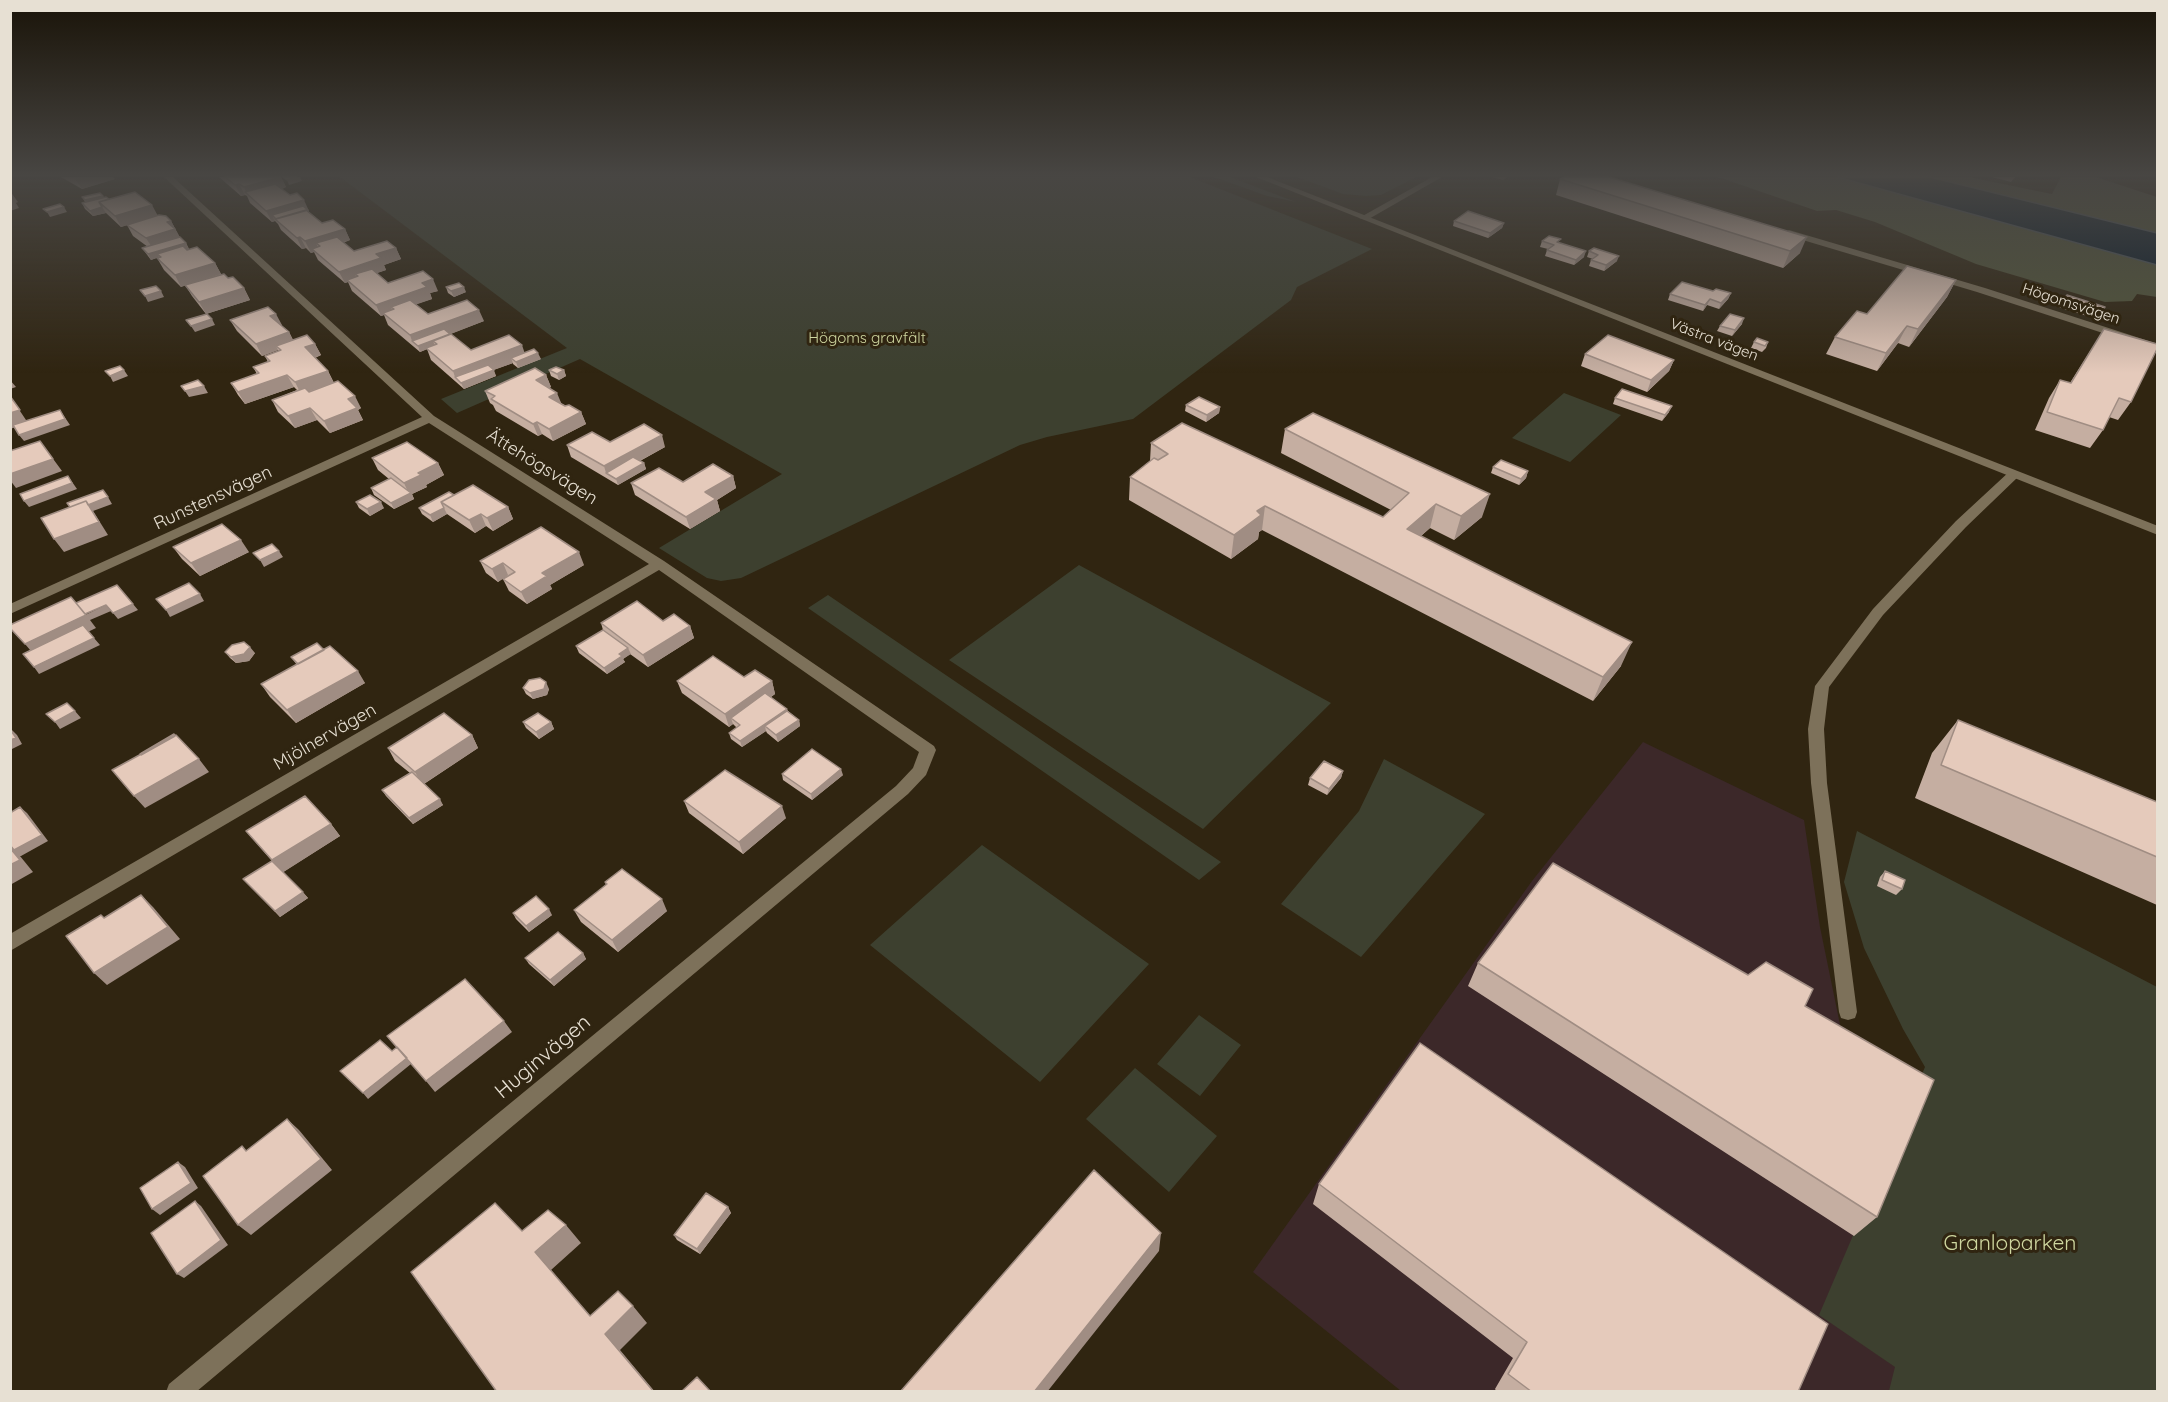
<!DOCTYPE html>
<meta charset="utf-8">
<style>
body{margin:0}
#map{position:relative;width:2168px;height:1402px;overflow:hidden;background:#302511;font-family:Quicksand,sans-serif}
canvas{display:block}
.frame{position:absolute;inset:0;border:12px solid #e7e0d3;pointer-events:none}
</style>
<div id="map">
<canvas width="2168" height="1402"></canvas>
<div class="frame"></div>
</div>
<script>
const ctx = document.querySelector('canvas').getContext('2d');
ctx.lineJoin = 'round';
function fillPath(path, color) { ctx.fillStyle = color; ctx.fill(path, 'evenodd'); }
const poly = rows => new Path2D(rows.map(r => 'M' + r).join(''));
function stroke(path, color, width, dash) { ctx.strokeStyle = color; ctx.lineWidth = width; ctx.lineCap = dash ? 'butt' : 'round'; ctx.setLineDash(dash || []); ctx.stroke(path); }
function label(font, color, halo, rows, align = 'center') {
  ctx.font = font + ' Quicksand,sans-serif'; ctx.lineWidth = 6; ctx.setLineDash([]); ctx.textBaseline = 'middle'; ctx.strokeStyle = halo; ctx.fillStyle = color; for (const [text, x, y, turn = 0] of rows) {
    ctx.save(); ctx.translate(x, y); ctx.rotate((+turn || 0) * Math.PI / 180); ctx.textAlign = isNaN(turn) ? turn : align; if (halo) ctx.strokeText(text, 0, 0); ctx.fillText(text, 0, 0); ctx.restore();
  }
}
const commercial = poly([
 [1643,742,1804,820,1820,927,1844,1044,1916,1091,1821,1315,1897,1368,1890,1391,1401,1391,1253,1272,1532,881]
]);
const green = poly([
 [340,177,1190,177,1372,249,1297,287,1291,300,1133,419,1047,437,1020,445,741,578,721,581,707,578,659,548,782,474,580,359,457,413,441,399,567,348],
 [1214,177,1230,177,1296,202,1267,196],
 [1297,177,1416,177,1381,195,1366,196,1343,194],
 [1564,393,1621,415,1570,462,1512,438],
 [1079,565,1331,703,1203,829,949,660],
 [828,595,1221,862,1199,880,808,608],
 [1384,759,1485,814,1361,957,1281,904,1359,811],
 [1857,831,2157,987,2157,1391,1889,1391,1895,1367,1819,1315,1925,1067,1903,1029,1864,948,1844,882],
 [982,845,1149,964,1040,1082,870,945],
 [1199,1015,1241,1045,1200,1096,1157,1064],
 [1135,1068,1217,1136,1169,1192,1086,1119]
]);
const forest = poly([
 [1718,177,1837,177,2157,265,2157,297,2137,294,2132,301,2105,302,1976,264,1875,222,1836,210,1817,211],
 [1930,177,1969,177,2052,194,2061,177,2096,177,2157,197,2157,233]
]);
const water = poly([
 [1837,177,1930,177,2157,233,2157,265,1837,177]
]);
const minor = poly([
 [164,177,173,177,434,416,664,561,934,746,936,750,926,775,908,794,196,1392,166,1392,169,1384,896,786,913,768,919,752,659,570,10,951,10,934,649,564,429,423,10,614,10,604,422,417,164,177],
 [1432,177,1442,177,1367,220,1359,218,1432,177],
 [1492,177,1507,177,1503,180,1492,177],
 [1789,230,1985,288,2158,344,2158,351,1977,292,1786,235,1784,233,1789,230],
 [2014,470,2020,474,2018,477,1966,527,1883,615,1829,687,1824,729,1827,783,1857,1012,1855,1018,1848,1020,1841,1018,1839,1012,1811,783,1808,729,1815,686,1873,609,1956,521,2010,471,2014,470]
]);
const tertiary = poly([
 [1256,177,1267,177,2158,526,2158,535,1256,177]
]);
const wall = poly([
 [61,177,113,177,115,179,82,189],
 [219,177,281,177,286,187,282,189,309,211,308,211,322,223,345,229,350,240,343,243,354,251,396,248,401,259,384,265,386,270,377,273,388,283,438,291,430,293,432,299,416,304,428,314,484,321,450,334,471,350,525,353,541,359,518,368,513,364,513,363,493,370,496,376,464,389,431,360,427,349,420,352,388,325,384,315,381,316,352,291,348,282,345,283,318,260,314,252,311,253,306,248,302,249,281,230,278,224,275,221,272,222,250,203,247,196,245,195,241,196],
 [1992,177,2015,177,2011,182],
 [1560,179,1800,253,1783,268,1556,195],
 [82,197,104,197,171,221,180,238,186,243,189,249,186,250,215,263,221,274,244,288,250,300,206,314,192,296,185,285,181,287,164,270,157,258,159,257,151,260,142,248,148,247,133,236,127,225,121,227,106,213,93,216,85,209,82,203,85,202],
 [1454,221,1504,223,1502,228,1488,238,1453,226],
 [1542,241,1560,243,1584,257,1574,265,1545,256,1547,250,1548,249,1540,247],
 [1589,251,1617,261,1604,271,1589,266,1591,260,1593,259,1587,257],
 [1956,280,1947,297,1909,347,1898,343,1877,371,1826,354,1835,337,1867,314],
 [446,287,466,292,454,297,448,293],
 [1713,291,1731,293,1728,299,1719,309,1707,305,1703,311,1668,300,1670,294],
 [2062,301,2105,307,2097,319,2058,307],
 [230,320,282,325,281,326,289,332,293,340,315,344,321,355,315,358,328,371,334,383,361,408,358,410,363,420,330,433,317,420,295,428,278,412,272,400,297,390,294,387,245,404,238,395,231,383,257,374,253,367,268,362,265,356,279,351,278,350,262,356,237,331],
 [1742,324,1732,336,1717,331,1720,326],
 [2104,329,2131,402,2118,420,2109,417,2103,430,2090,448,2035,430,2049,398,2060,380,2070,383],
 [1754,342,1768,342,1766,348,1762,352,1751,348],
 [1585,354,1674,360,1669,371,1647,392,1581,366],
 [549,370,564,370,566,376,559,380,551,376],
 [546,375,551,387,549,388,562,404,581,412,586,424,553,441,542,434,538,436,496,411,493,405,490,403,485,391],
 [1615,398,1669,412,1662,421,1613,404],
 [1186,405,1220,407,1219,413,1206,422,1185,411],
 [1285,429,1482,517,1454,540,1430,528,1421,536,1621,666,1593,701,1262,530,1259,532,1258,539,1231,559,1129,500,1130,477,1150,461,1151,443,1383,517,1391,510,1281,453],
 [610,442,665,447,640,461,644,463,646,469,618,485,571,457,567,445],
 [372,458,438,463,444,475,426,485,427,487,412,494,414,499,394,509,374,495,371,488,389,479,378,470],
 [1493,467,1528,471,1526,478,1519,485,1491,473],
 [733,476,736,488,717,500,720,511,690,529,635,495,631,483,683,482],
 [454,495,508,507,513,519,493,531,486,526,475,533,447,514,433,522,422,514,419,508],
 [356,502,384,508,370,516,359,508],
 [173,547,249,552,200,576,182,559],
 [480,561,584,565,550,585,552,589,527,604,509,591,503,579,508,575,498,582,486,573],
 [663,621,690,626,694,638,648,667,630,654,623,659,625,662,607,674,579,653,576,646,603,630,601,623],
 [324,650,365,683,296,723,270,697,261,684,297,665,291,657],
 [225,652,255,653,249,661,236,663,230,658],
 [744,677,772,681,775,694,771,697,799,720,800,726,778,742,767,733,766,731,742,747,731,739,729,733,737,728,733,724,729,727,682,693,677,681],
 [523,688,549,689,547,695,533,699,526,694],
 [1958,720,2157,802,2157,905,1915,798,1932,753],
 [523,722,551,722,554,729,539,739,526,728],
 [472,735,478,748,424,784,443,805,413,824,386,796,382,790,410,773,395,761,388,748],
 [1343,771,1341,778,1327,795,1308,785,1310,778],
 [782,774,843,775,812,800,783,780],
 [684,801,786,818,743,854,689,813],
 [331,824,340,836,283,872,308,898,280,917,243,879,272,861,246,831],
 [1885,871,1902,889,1896,895,1877,886,1880,877],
 [605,882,667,911,618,952,581,922,574,910,606,885],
 [513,913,552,915,529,932,516,919],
 [583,953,586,959,554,986,529,964,525,958],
 [1478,963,1748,975,1805,1006,1877,1217,1854,1236,1468,986],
 [1319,1184,1798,1392,1497,1392,1495,1389,1513,1358,1313,1204],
 [728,1207,731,1213,700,1254,677,1240,674,1235]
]);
const shadedWall = poly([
 [82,177,113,177,115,179,82,189,75,179],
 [281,177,286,187,251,198,247,194,244,187],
 [297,177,300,177,302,181,289,185,287,180],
 [239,184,245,195,241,196,235,185],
 [10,191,18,202,16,203,19,208,10,211],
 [103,196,106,201,88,206,85,200],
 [304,200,309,211,272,215,275,221,272,222,266,211],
 [152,205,158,216,121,227,115,216],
 [64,207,67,212,50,217,47,212],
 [102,207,106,213,93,216,90,211],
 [171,221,182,241,153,249,146,238,167,222],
 [1504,223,1502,228,1488,238,1490,233],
 [345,229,350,240,321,249,320,246,316,243,319,250,312,249,314,252,311,253,305,241],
 [300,237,306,248,302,249,297,238],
 [1807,237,1800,253,1783,268,1790,251],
 [186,243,189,249,161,257,157,254,159,257,151,260,148,254],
 [396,248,401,259,384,265,386,270,359,279,355,274,357,279,347,280,348,282,345,283,339,272,376,254],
 [1586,251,1584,257,1574,265,1576,260],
 [1619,256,1617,261,1604,271,1606,265],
 [215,263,221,274,181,287,175,275],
 [433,279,438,291,430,293,432,299,395,312,394,309,391,307,393,312,383,313,384,315,381,316,376,305,422,283],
 [1956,280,1947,297,1909,347,1918,329],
 [464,287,466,292,454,297,451,291],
 [244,288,250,300,206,314,199,302],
 [161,291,164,297,148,302,145,296],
 [1731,293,1728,299,1719,309,1721,303],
 [1710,299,1707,305,1703,311,1705,305],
 [479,310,484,321,433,341,435,346,420,352,418,346,412,341,410,335],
 [276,314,282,325,276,328,270,316],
 [1744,318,1742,324,1732,336,1735,330],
 [212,319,215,325,195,332,191,326],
 [1907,326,1898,343,1877,371,1886,353],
 [289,332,295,344,276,346,278,350,262,356,256,344],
 [315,344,321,355,311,359,305,347],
 [522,345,526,357,511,358,513,363,461,382,455,377,453,371],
 [538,353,541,359,518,368,516,362],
 [1674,360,1669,371,1647,392,1651,380],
 [124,370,128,376,113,382,110,376],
 [494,370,496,376,464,389,461,383],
 [564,370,566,376,559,380,557,374],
 [328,371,334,383,301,394,295,382],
 [287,375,294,387,245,404,238,392],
 [546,375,551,387,540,392,536,380],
 [10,380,16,387,10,389],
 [204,386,208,393,189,397,185,391],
 [557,393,562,405,549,397],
 [10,396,28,423,10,429],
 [355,396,361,408,358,410,363,420,330,433,324,421,348,399],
 [1672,406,1669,412,1662,421,1665,415],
 [1220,407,1219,413,1206,422,1207,415],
 [310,408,317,420,295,428,288,416],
 [60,410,70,425,24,441,19,435],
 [581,412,586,424,553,441,549,429],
 [537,422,542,434,538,436,533,424],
 [662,435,665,447,612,476,606,473,604,466],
 [40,441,62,471,16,488,10,480,10,474],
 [438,463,444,475,426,485,427,487,412,494,414,499,394,509,391,503,409,494,404,483,418,473],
 [644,463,646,469,618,485,616,479],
 [1528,471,1526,478,1519,485,1521,479],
 [68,476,77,489,29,507,24,501],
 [733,476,736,488,717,500,720,511,690,529,686,517,705,492],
 [1490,494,1482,517,1454,540,1461,516],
 [108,497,112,504,93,511,108,535,64,552,54,539,72,511],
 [381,502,384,508,370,516,367,509],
 [1436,504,1430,528,1401,553,1407,529],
 [1265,506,1262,530,1259,532,1258,539,1231,559,1234,535,1257,511],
 [508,507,513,519,493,531,487,518],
 [444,508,447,514,433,522,430,515],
 [481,514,486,526,475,533,469,520],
 [241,540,249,552,200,576,191,563],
 [279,551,283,557,264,567,260,560],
 [579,552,584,565,550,585,552,589,527,604,521,592,542,573],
 [503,563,508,575,498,582,492,569],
 [200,594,204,601,170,617,166,610],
 [133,604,138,610,118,619,113,613],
 [106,605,111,611,90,620,96,628,36,657,25,644],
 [690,626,694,638,648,667,643,655],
 [94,638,100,645,39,674,34,667],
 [1632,642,1621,666,1593,701,1603,677],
 [250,647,255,653,249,661,236,663,231,657],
 [628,648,631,654,623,659,625,662,607,674,604,668,619,654],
 [358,671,365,683,296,723,287,710],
 [772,681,775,694,736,722,731,718,733,724,729,727,725,714],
 [546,682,549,689,547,695,533,699,530,693],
 [787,709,789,715,765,726,766,731,742,747,740,741],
 [75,711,81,718,60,729,55,722],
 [799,720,800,726,778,742,776,735],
 [551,722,554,729,539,739,536,732],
 [11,729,17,735,22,744,10,750],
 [472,735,478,748,422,785,415,772],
 [199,759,209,772,145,808,134,796],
 [841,769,843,775,812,800,811,794],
 [1343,771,1341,778,1327,795,1329,789],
 [440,799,443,805,413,824,409,818],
 [782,806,786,818,743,854,739,842],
 [20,807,27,813,48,841,21,856,20,856,33,872,10,885,10,843],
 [331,824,340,836,282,873,272,860],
 [303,892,308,898,280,917,275,911],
 [141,895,153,907,180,939,107,985,94,973],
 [662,899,667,911,618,952,612,940],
 [549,909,552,915,529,932,526,926],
 [583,953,586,959,554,986,550,980],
 [504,1021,512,1032,435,1092,426,1081],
 [407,1058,411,1064,368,1099,363,1093],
 [287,1119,299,1130,332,1170,251,1235,238,1225],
 [178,1162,185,1167,198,1188,160,1215,152,1209],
 [195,1201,201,1206,228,1245,184,1278,177,1274],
 [728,1207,731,1213,700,1254,697,1249],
 [566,1225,581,1243,551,1270,605,1333,535,1252],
 [1161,1233,1159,1251,1047,1392,1034,1392],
 [633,1306,647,1323,620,1350,655,1392,654,1392,605,1334]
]);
const building = poly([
 [225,177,281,177,244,187,239,184,235,185,225,177],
 [283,177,297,177,287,180,283,177],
 [1565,177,1609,177,1807,237,1790,251,1560,179,1565,177],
 [275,184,290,195,297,193,304,200,266,211,245,192,275,184],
 [135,192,152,205,115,216,99,202,135,192],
 [100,193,103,196,85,200,82,197,100,193],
 [106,197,109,199,99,202,102,207,90,211,82,203,106,197],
 [60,204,64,207,47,212,43,209,60,204],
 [303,206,308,210,276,219,272,215,303,206],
 [306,210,322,223,333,220,345,229,305,241,300,237,297,238,275,219,306,210],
 [1468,211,1504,223,1490,233,1454,221,1468,211],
 [159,215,166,216,171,221,167,222,175,229,146,238,127,225,159,215],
 [1549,236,1561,239,1557,242,1586,251,1576,260,1547,250,1554,245,1542,241,1549,236],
 [180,237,186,243,148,254,142,248,180,237],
 [337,237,354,251,387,241,396,248,376,254,381,258,339,272,312,249,320,246,316,243,337,237],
 [183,246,187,250,197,247,215,263,175,275,157,258,161,257,157,254,183,246],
 [1594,248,1619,256,1606,265,1591,260,1598,255,1589,251,1594,248],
 [1907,266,1956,280,1918,329,1907,326,1886,353,1835,337,1857,311,1867,314,1907,266],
 [372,269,388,283,423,271,433,279,422,283,427,287,376,305,347,280,358,276,355,274,372,269],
 [224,274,228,278,233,277,244,288,199,302,185,285,224,274],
 [1682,282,1713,291,1716,289,1731,293,1721,303,1710,299,1705,305,1670,294,1682,282],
 [459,283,464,287,451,291,446,287,459,283],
 [156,286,161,291,145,296,140,290,156,286],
 [2067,295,2105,307,2101,313,2062,301,2067,295],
 [410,300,428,314,467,300,479,310,410,335,383,313,394,309,391,307,410,300],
 [268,307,276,314,270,316,289,332,256,344,230,320,268,307],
 [207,314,212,319,191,326,186,320,207,314],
 [1730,314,1744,318,1735,330,1720,326,1730,314],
 [444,329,450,334,418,346,412,341,444,329],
 [2104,329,2157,344,2157,349,2131,402,2119,398,2103,430,2047,412,2060,380,2071,383,2104,329],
 [451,334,471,350,509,335,522,345,453,371,426,348,437,344,433,341,451,334],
 [307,335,315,344,305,347,328,371,295,382,287,375,238,392,231,383,259,373,253,367,270,361,265,356,281,350,276,346,307,335],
 [1608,335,1674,360,1651,380,1585,354,1608,335],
 [1757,338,1768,342,1765,346,1754,342,1757,338],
 [534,349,538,353,516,362,511,358,534,349],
 [488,365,494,370,461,383,455,377,488,365],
 [120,366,124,370,110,376,105,371,120,366],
 [556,367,564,370,557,374,549,370,556,367],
 [535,368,546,375,536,380,557,393,549,397,565,406,569,405,581,412,549,429,537,422,533,424,491,399,495,396,485,391,535,368],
 [198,380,204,386,185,391,181,386,198,380],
 [338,381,355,396,348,399,357,408,324,421,310,408,288,416,272,400,305,388,309,392,338,381],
 [1622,389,1672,406,1665,415,1615,398,1622,389],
 [10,396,20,410,10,413,10,396],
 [1199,397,1220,407,1207,415,1186,405,1199,397],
 [60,410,65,419,19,435,13,425,60,410],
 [1313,413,1490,494,1461,516,1436,504,1407,529,1632,642,1603,677,1265,506,1257,511,1261,515,1234,535,1130,477,1154,458,1158,460,1168,454,1151,443,1182,423,1383,517,1409,493,1285,429,1313,413],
 [644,424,662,435,604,466,567,445,592,432,610,442,644,424],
 [40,441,53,459,10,474,10,451,40,441],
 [407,442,438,463,418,473,421,475,404,483,372,458,407,442],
 [633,457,644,463,616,479,606,473,633,457],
 [1501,460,1528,471,1521,479,1493,467,1501,460],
 [713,464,733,476,705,492,716,499,686,517,631,483,659,468,683,482,713,464],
 [68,476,72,483,24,501,20,494,68,476],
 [391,478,411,493,391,503,371,488,391,478],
 [473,485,508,507,487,518,481,514,469,520,441,502,473,485],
 [103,490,108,497,88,505,86,501,70,507,67,503,103,490],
 [449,492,454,495,441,502,444,508,430,515,419,508,449,492],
 [370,495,381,502,367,509,356,502,370,495],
 [86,501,99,522,54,539,41,518,86,501],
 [222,524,241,540,191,563,173,547,222,524],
 [541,527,579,552,542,573,547,576,521,592,503,579,515,572,503,563,492,569,480,561,541,527],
 [272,544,279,551,260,560,253,553,272,544],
 [189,583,200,594,166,610,156,599,189,583],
 [117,585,133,604,113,613,106,605,85,614,76,603,117,585],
 [71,597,86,615,25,644,10,628,10,625,71,597],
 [637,601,663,621,674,614,690,626,643,655,601,623,637,601],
 [83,625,94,638,34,667,23,654,83,625],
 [603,630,628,648,619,654,622,656,604,668,576,646,603,630],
 [244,642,250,647,244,654,231,657,225,652,232,645,244,642],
 [317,643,324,650,298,664,291,657,317,643],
 [330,646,358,671,287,710,261,684,330,646],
 [713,656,744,677,755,670,772,681,725,714,677,681,713,656],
 [540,678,546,682,544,689,530,693,523,688,529,680,540,678],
 [765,693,787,709,740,741,729,733,740,725,731,718,765,693],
 [67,703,75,711,55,722,46,714,67,703],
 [787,711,799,720,776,735,765,726,787,711],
 [444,713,472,735,415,772,388,748,444,713],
 [538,713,551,722,536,732,523,722,538,713],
 [1958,720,2157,802,2157,857,1941,765,1958,720],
 [10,729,16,738,10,740,10,729],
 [174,734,175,736,141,755,140,754,174,734],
 [176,735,199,759,134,796,112,770,176,735],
 [812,749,841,769,811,794,782,774,812,749],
 [1324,761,1343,771,1329,789,1310,778,1324,761],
 [725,770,782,806,739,842,684,801,725,770],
 [412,772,440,799,409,818,382,790,412,772],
 [305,796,331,824,272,860,246,831,305,796],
 [20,807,42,835,14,850,10,845,10,813,20,807],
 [10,848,20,860,10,865,10,848],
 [272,861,303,892,275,911,243,879,272,861],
 [1553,863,1748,975,1766,962,1813,989,1805,1006,1934,1080,1877,1217,1478,963,1553,863],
 [622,869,662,899,612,940,574,910,607,884,605,882,622,869],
 [1885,871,1905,880,1902,889,1882,880,1885,871],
 [141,895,168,927,94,973,66,936,101,915,104,918,141,895],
 [536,896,549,909,526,926,513,913,536,896],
 [558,932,583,953,550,980,525,958,558,932],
 [465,979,504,1021,426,1081,387,1036,465,979],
 [380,1040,392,1051,397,1047,407,1058,363,1093,340,1071,380,1040],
 [1420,1043,1828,1324,1798,1392,1532,1392,1508,1374,1527,1342,1319,1184,1420,1043],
 [287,1119,321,1159,238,1225,203,1176,242,1146,246,1151,287,1119],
 [178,1162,191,1183,152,1209,140,1188,178,1162],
 [1094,1170,1161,1233,1034,1392,900,1392,1094,1170],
 [706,1193,728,1207,697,1249,674,1235,706,1193],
 [195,1201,221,1240,177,1274,151,1233,195,1201],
 [495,1203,522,1231,548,1210,566,1225,535,1252,590,1316,618,1291,633,1306,605,1334,654,1392,497,1392,411,1272,495,1203],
 [697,1377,711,1392,681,1392,697,1377]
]);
const farStreetnames = [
 ["Högomsvägen",2071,304,18],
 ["Västra vägen",1714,340,21]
];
const farParknames = [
 ["Högoms gravfält",867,338]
];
const streetNames = [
 ["Ättehögsvägen",542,467,32],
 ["Runstensvägen",213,498,-25],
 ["Mjölnervägen",325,737,-30]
];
const nearStreetnames = [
 ["Huginvägen",543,1057,-40]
];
const nearParknames = [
 ["Granloparken",2010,1244]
];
fillPath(commercial, '#3c2829');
fillPath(green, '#3d402f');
fillPath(forest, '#52563b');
fillPath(water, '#071a2b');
stroke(water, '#4a555d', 1.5);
fillPath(minor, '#7d715a');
fillPath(tertiary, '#7d715a');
fillPath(wall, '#c5aea1');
fillPath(shadedWall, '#a08d83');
fillPath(building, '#e5cabb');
stroke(building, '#a08d83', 1.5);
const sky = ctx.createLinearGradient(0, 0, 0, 373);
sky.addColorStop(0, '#1a1409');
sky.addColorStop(0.47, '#484643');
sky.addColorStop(1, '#48464300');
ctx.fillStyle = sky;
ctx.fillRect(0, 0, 2168, 373);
label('15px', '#e7e0d3', '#302511', farStreetnames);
label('15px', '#cfd7a0', '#302511', farParknames);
label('18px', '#e7e0d3', '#302511', streetNames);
label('21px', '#e7e0d3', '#302511', nearStreetnames);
label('21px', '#cfd7a0', '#302511', nearParknames);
</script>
